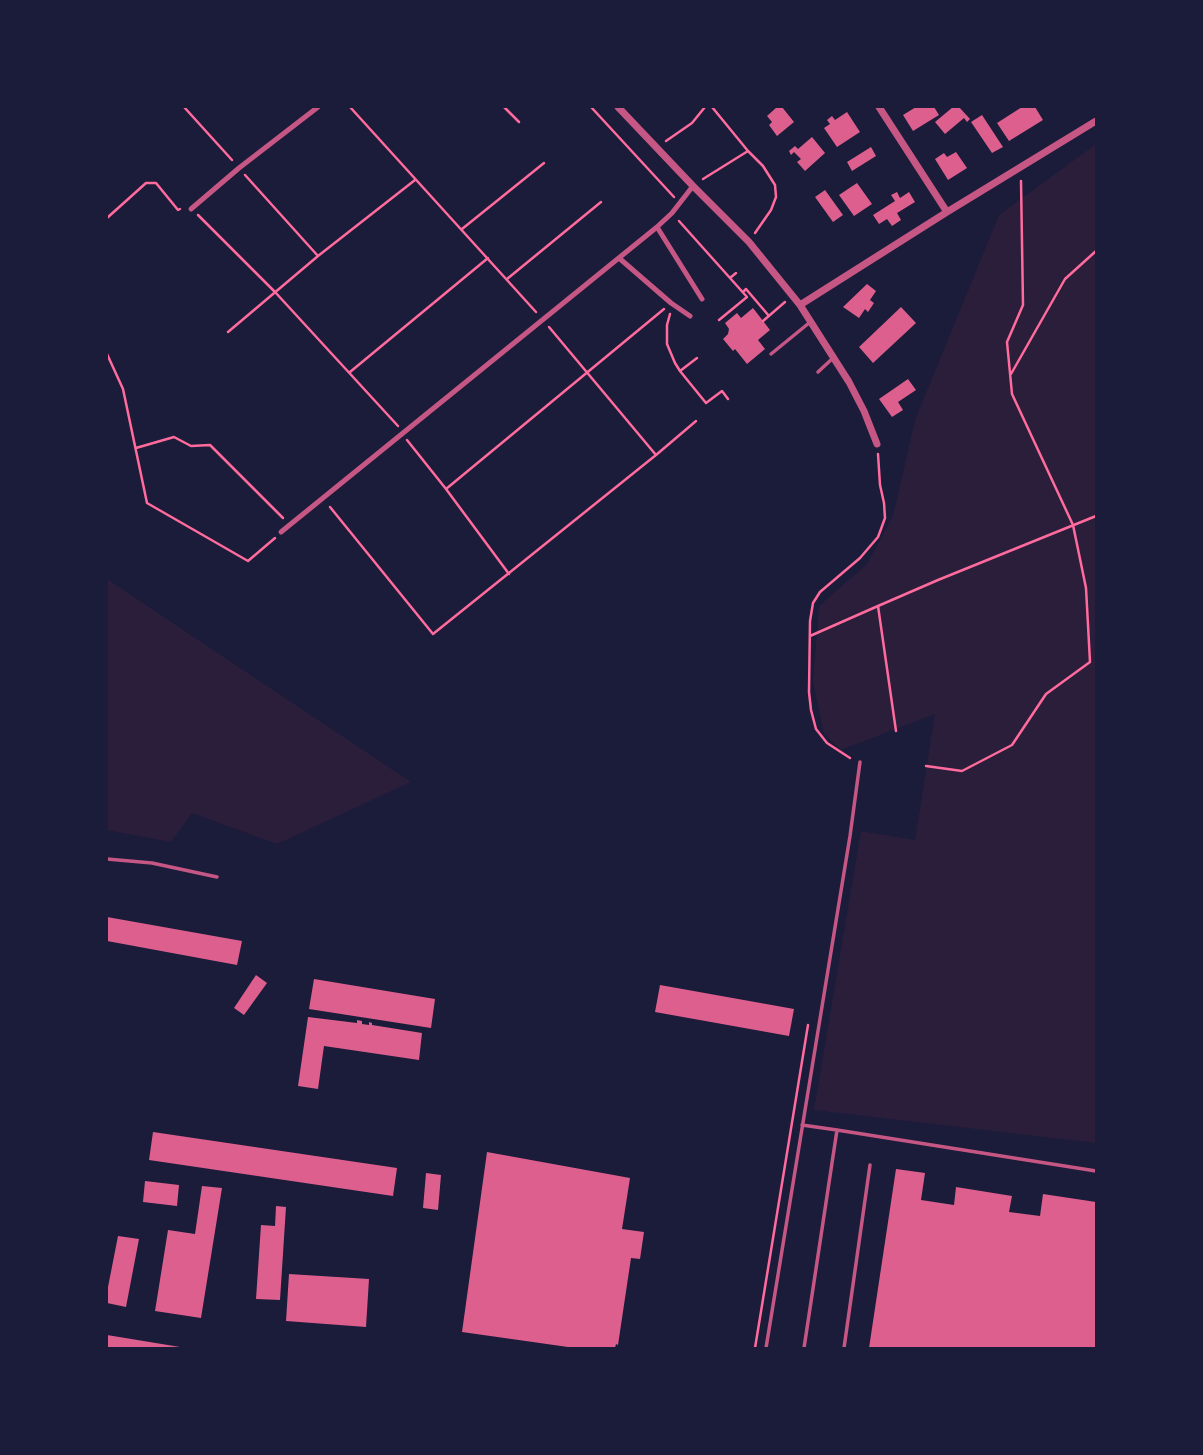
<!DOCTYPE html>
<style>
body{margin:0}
#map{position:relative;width:1203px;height:1455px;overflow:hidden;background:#1b1b3a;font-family:"PT Sans",sans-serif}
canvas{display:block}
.frame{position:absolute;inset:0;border:108px solid #1b1b3a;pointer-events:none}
</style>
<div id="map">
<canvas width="1203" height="1455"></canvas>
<div class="frame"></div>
</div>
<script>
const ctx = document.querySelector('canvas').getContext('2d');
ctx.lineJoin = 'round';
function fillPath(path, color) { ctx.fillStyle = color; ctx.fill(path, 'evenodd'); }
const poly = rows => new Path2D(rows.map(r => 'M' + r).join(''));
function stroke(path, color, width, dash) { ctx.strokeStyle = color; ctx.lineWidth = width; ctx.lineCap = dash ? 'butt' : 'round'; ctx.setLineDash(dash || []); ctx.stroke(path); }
const green = poly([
 [1096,144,1096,1143,814,1110,861,831,915,840,935,714,841,750,824,734,813,682,819,606,867,564,893,516,915,420,999,215],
 [107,579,411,782,277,844,192,813,171,842,107,830]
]);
const building = poly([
 [777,107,782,107,794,122,777,136,769,125,772,122,767,116],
 [916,107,934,107,939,115,913,131,903,115],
 [953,107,959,107,970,119,967,122,964,118,945,134,935,122],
 [1022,107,1035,107,1043,120,1009,141,997,123],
 [847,112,860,132,837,147,824,128,830,124,827,120,832,116,835,120],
 [982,115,1003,147,992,153,971,122],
 [812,137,825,153,805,171,797,162,801,159,794,152,791,155,789,151,795,146,798,149],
 [871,147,876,156,852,171,847,162],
 [956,152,967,168,948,180,935,159,944,153,947,157],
 [857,183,872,204,854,216,839,195],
 [825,190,843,215,833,222,815,197],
 [897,192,900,198,909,192,915,202,897,213,901,220,892,226,887,219,879,224,873,215,895,201,891,195],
 [867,284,876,291,870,300,874,303,868,312,865,309,859,318,843,307],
 [901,307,916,323,873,363,859,347],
 [753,308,770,330,758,340,765,349,747,364,735,349,733,351,723,339,728,334,729,329,725,323,737,313,741,318],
 [908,379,916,390,898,402,903,410,892,417,879,399],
 [107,917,242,941,237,965,107,941],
 [256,975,267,983,244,1015,234,1008],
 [314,979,435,999,431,1028,309,1009],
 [660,985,794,1009,789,1036,655,1012],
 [308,1017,357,1023,357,1020,362,1021,362,1024,369,1025,369,1022,372,1023,372,1025,422,1033,419,1060,324,1046,318,1089,298,1086],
 [153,1132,397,1168,393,1196,149,1160],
 [487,1152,630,1178,622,1229,644,1232,640,1259,631,1258,618,1345,616,1344,615,1348,575,1348,462,1332],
 [896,1169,925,1173,921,1200,954,1205,956,1187,1012,1196,1009,1212,1040,1216,1043,1194,1096,1202,1096,1348,869,1348],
 [426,1173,441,1175,438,1210,423,1208],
 [145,1181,179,1185,177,1206,143,1202],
 [202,1186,222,1188,201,1318,155,1311,168,1230,195,1234],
 [276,1206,286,1207,280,1300,256,1299,261,1225,275,1226],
 [118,1236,139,1239,126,1307,107,1303,107,1292],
 [289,1274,369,1279,366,1327,286,1321],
 [107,1335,180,1347,180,1348,107,1348]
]);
const path = poly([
 [184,107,232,160],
 [350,107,536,312],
 [504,107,519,122],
 [591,107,674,197],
 [712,107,748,151,763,166,775,185,776,197,771,210,755,233],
 [666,141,692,123,705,107],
 [245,175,318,256],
 [703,179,748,151],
 [198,215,275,292,398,426],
 [107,218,146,183,156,183,178,210,180,209],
 [679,221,747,297,719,320],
 [462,229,544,163],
 [730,278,736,273],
 [507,279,601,202],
 [743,292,746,289,769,316],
 [670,314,667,325,667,344,675,363,680,371,706,403,722,391,728,399],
 [763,321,785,302],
 [549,327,656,455],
 [228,332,318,256,415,180],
 [107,354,123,389,147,503,248,561,275,538],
 [680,371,697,358],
 [350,372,488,258],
 [1011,374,1065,279,1096,251],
 [407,440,446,489,509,574],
 [136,448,174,437,191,446,210,445,283,518],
 [446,489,664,309],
 [330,507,433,634,656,455,696,421],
 [810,636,878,606],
 [896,731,878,606,938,580,1096,516],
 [850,758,827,743,816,729,811,710,809,692,810,621,813,603,820,592,860,558,878,537,881,529,885,518,884,503,880,485,878,454],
 [926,766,962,771,1012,745,1046,694,1090,662,1086,588,1073,525,1012,394,1007,342,1023,305,1021,181],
 [755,1348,808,1025]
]);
const service = poly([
 [771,354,809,323],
 [818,372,833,358],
 [107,859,152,863,217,877],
 [802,1125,837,1130,804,1348],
 [837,1130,1096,1171],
 [766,1348,850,836,860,762],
 [844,1348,870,1165]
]);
const pedestrian = poly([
 [191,209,239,168,318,107],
 [657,227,702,299],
 [619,258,671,303,690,316],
 [281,532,657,227,672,213,693,186]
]);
const minor = poly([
 [618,107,693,186,749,242,800,305,849,382,864,411,877,444],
 [879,107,947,212],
 [800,305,947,212,1096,121]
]);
fillPath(green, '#2a1e3b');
fillPath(building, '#dd5f8e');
stroke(path, '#ff6b9d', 2.5);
stroke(service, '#c65784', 3.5);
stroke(pedestrian, '#c65784', 5);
stroke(minor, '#c65784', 7);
</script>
